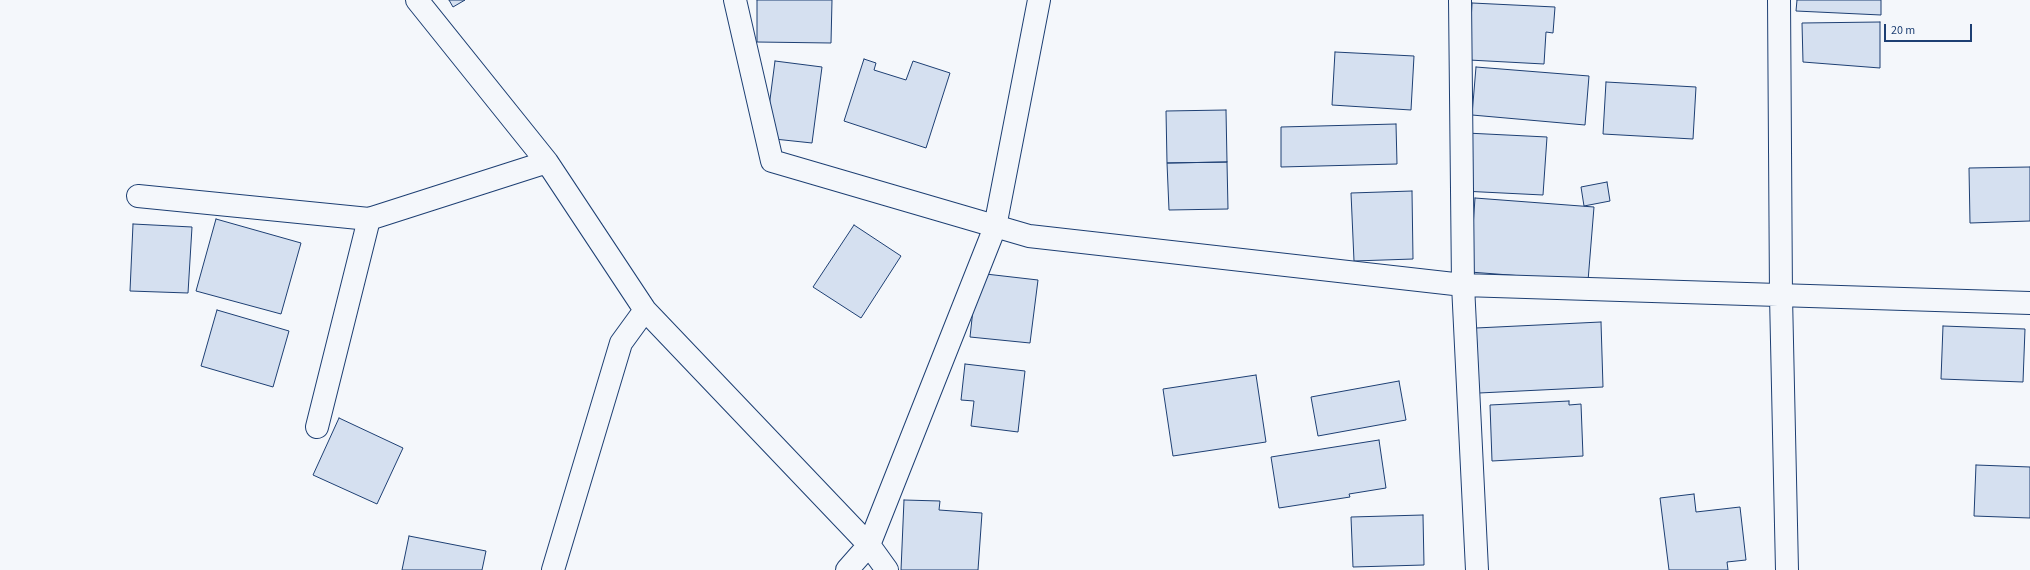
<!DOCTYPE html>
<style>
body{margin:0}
#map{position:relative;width:2030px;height:570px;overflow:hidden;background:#f4f7fb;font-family:"Source Sans 3",sans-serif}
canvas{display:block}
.scale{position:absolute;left:1884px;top:24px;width:88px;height:18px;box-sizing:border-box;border:2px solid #1d3f73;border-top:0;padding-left:5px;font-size:12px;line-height:14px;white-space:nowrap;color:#1d3f73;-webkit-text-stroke:3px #f4f7fb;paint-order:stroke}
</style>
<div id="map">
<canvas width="2030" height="570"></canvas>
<div class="scale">20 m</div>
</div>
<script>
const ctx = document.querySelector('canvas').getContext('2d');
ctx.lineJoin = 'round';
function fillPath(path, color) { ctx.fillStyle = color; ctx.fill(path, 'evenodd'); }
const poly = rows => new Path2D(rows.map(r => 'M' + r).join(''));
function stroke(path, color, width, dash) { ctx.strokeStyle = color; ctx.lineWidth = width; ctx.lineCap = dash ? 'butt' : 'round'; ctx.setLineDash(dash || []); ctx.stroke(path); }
const building = poly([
 [449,0,465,0,453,7,449,0],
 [757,0,832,0,831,43,757,42,757,0],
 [1797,0,1881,0,1881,15,1796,11,1797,0],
 [1472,3,1555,7,1553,33,1546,32,1544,64,1469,60,1472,3],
 [1880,22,1880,68,1803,62,1802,23,1880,22],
 [1335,52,1414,56,1411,110,1332,105,1335,52],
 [864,59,876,63,874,70,906,80,913,61,950,73,926,148,844,121,864,59],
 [775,61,822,67,812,143,765,138,775,61],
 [1476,67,1589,76,1585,125,1472,115,1476,67],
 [1606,82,1696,87,1693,139,1603,134,1606,82],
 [1226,110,1227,162,1167,163,1166,111,1226,110],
 [1396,124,1397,164,1281,167,1281,127,1396,124],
 [1466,133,1547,137,1543,195,1462,191,1466,133],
 [1227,162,1228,209,1169,210,1167,163,1227,162],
 [2030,167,2030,221,1970,223,1969,168,2030,167],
 [1607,182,1610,201,1584,206,1581,187,1607,182],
 [1412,191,1413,259,1354,261,1351,193,1412,191],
 [1475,198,1594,207,1588,281,1470,272,1475,198],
 [216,219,301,243,281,314,196,291,216,219],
 [133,224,192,227,188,293,130,291,133,224],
 [854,225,901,256,861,318,813,287,854,225],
 [977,273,1038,280,1030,343,970,337,977,273],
 [217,310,289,331,273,387,201,366,217,310],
 [1601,322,1603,387,1479,393,1476,328,1601,322],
 [1943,326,2025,329,2023,382,1941,379,1943,326],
 [965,364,1025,371,1018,432,971,426,974,401,961,400,965,364],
 [1256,375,1266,442,1173,456,1163,389,1256,375],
 [1399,381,1406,420,1318,436,1311,397,1399,381],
 [1569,401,1569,405,1581,404,1583,456,1492,461,1490,405,1569,401],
 [339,418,403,448,377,504,313,475,339,418],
 [1379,440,1386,488,1349,494,1350,497,1279,508,1271,457,1379,440],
 [1976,465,2030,467,2030,518,1974,516,1976,465],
 [1694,494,1696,512,1740,507,1746,560,1727,562,1728,570,1669,570,1660,498,1694,494],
 [904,500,940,501,939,510,982,513,978,570,901,570,904,500],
 [1423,515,1424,565,1353,567,1351,517,1423,515],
 [409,536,486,551,482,570,402,570,409,536]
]);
const minor = poly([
 [417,0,547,162,645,310,869,545,887,570],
 [735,0,772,161,1029,236,1463,285,2030,303],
 [1460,0,1463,285,1477,570],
 [1779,0,1781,296,1787,570],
 [138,196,369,219],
 [317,427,369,219,547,162],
 [553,570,621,343,645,310],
 [847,570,869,545,995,227,1039,0]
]);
fillPath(building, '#d5e0f0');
stroke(building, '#1d3f73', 1);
stroke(minor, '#1d3f73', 24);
stroke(minor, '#f4f7fb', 22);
</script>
